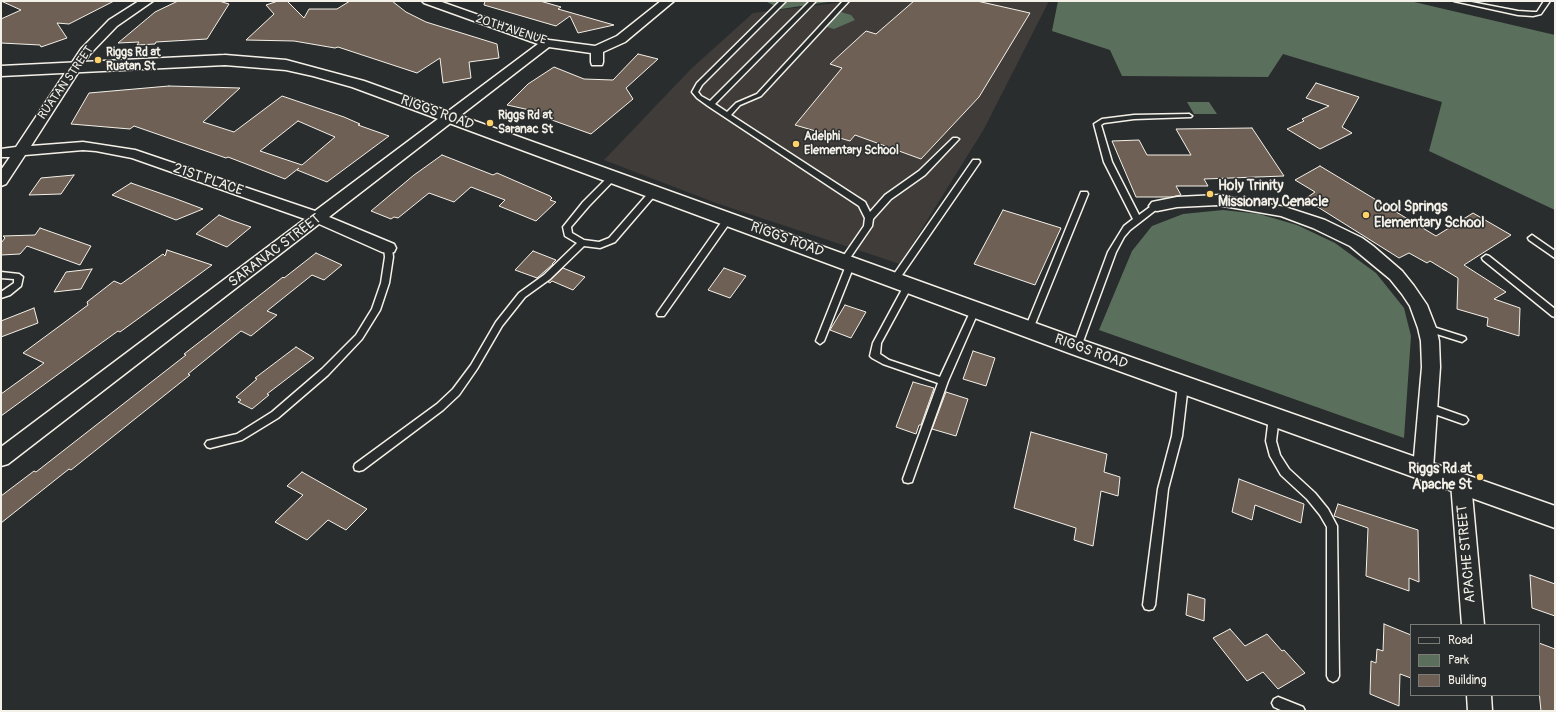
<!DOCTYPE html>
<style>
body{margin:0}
#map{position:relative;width:1556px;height:712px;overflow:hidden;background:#2a2d2e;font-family:Pangolin,sans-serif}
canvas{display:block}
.frame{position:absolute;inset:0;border:2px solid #f4f1e8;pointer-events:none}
.legend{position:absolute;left:1410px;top:624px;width:130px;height:72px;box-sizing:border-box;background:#2a2d2e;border:1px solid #7b7b78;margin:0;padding:5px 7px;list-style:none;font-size:12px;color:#f4f1e8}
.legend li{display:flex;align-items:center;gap:8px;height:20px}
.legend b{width:20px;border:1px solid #7b7b78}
</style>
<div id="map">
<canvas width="1556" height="712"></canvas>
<div class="frame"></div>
<ul class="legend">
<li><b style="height:5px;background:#2a2d2e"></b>Road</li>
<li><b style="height:11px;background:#5a705c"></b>Park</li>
<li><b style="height:11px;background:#6f6056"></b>Building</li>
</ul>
</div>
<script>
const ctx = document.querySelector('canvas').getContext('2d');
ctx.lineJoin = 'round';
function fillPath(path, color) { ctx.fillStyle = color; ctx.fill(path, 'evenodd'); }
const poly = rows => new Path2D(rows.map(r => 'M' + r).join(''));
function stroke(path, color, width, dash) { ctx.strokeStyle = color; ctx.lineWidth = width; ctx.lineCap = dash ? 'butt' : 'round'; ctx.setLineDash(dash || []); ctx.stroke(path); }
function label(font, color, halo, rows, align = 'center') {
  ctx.font = font + ' Pangolin,sans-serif'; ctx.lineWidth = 3; ctx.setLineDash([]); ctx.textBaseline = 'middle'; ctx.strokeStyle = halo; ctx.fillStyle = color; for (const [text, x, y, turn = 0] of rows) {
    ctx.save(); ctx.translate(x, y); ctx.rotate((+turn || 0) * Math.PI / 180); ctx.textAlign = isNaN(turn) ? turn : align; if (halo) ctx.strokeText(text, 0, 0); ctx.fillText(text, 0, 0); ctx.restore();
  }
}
const built = poly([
 [852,1,1049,1,984,129,900,264,716,203,604,160,692,68,753,13]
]);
const green = poly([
 [765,1,835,1,781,9],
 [1058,1,1410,1,1555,35,1555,210,1429,151,1442,102,1283,54,1268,77,1122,76,1110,50,1052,31],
 [841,12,851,15,855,20,834,29,824,26],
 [1187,102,1209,102,1217,114,1194,114],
 [1223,210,1259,214,1297,225,1335,243,1376,273,1404,308,1411,336,1404,438,1099,330,1132,251,1152,226,1183,214]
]);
const building = poly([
 [1,1,114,1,69,24,57,23,67,38,41,47,40,45,1,43,1,19,21,10,1,1],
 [178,1,219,1,229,4,207,39,156,42,155,44,137,45,139,42,118,43,155,12,178,1],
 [278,1,287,1,304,18,309,9,337,9,350,1,392,1,406,12,426,22,497,44,499,58,469,62,471,78,443,83,440,58,417,73,338,47,335,48,294,41,246,40,274,14,266,5,278,1],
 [485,1,540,1,561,7,558,9,614,25,578,33,570,16,556,26,484,5,485,1],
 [914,1,977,1,1030,13,979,97,921,159,855,135,850,141,795,125,842,68,830,64,866,31,876,34,914,1],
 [638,54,658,59,626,88,633,99,591,134,535,114,539,112,507,105,528,84,554,67,584,79,613,80,638,54],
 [1316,83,1359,97,1342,127,1352,133,1320,149,1287,129,1304,121,1302,119,1329,106,1306,98,1316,83],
 [169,86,240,88,203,122,234,132,282,96,344,117,360,124,358,125,389,136,327,182,297,170,299,168,285,179,228,157,226,158,134,126,130,129,71,124,89,93,169,86],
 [298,121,335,137,302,165,260,151,298,121],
 [1252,128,1284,176,1204,179,1208,186,1176,186,1181,195,1171,197,1136,197,1112,141,1139,140,1147,155,1191,155,1176,129,1252,128],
 [442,155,493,175,497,173,550,196,552,198,550,200,556,202,536,221,499,206,505,200,471,187,454,202,429,193,398,218,394,217,391,219,371,211,414,175,442,155],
 [1320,166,1436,236,1473,213,1511,235,1464,265,1506,292,1494,299,1520,308,1519,336,1487,326,1488,318,1457,309,1458,278,1430,261,1427,263,1409,253,1399,258,1305,199,1315,192,1295,180,1320,166],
 [74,175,61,194,29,195,41,178,74,175],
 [131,183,174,198,203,209,176,220,112,195,131,183],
 [1003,210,1061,228,1035,285,974,264,1003,210],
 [219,215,231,220,251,227,227,247,196,234,219,215],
 [40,228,91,246,80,265,27,246,20,254,1,255,1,243,5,238,3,236,35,235,40,228],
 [167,250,212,265,120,332,118,331,75,362,1,416,1,394,44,363,23,353,88,305,87,302,114,281,121,284,163,254,165,256,167,250],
 [533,251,556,260,552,264,553,264,537,278,515,270,533,251],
 [316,253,342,265,324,280,312,275,267,311,277,315,251,336,241,331,188,374,190,375,71,470,69,469,1,523,1,496,34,471,36,472,186,355,184,354,210,334,283,277,284,278,316,253],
 [563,268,585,277,573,290,552,281,550,283,548,282,563,268],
 [724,268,746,276,730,298,708,290,724,268],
 [92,269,81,289,54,292,66,272,92,269],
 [845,305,866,312,851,338,830,330,845,305],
 [34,308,38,323,1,337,1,321,34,308],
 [296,347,314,358,267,394,269,395,252,409,238,402,241,400,236,397,257,379,255,378,296,347],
 [973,351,995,358,986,386,963,379,973,351],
 [913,382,934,388,921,425,919,425,916,434,896,427,913,382],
 [946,392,968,399,956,436,932,429,946,392],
 [1031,432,1107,454,1104,472,1120,477,1118,496,1101,491,1093,546,1074,540,1076,528,1014,508,1031,432],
 [302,472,367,509,346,530,328,520,307,540,275,522,303,495,287,486,302,472],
 [1239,479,1304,504,1301,523,1255,505,1252,520,1232,512,1239,479],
 [1338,504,1418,530,1419,582,1409,578,1409,591,1366,576,1368,528,1334,516,1338,504],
 [1530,575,1555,584,1555,616,1532,608,1530,575],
 [1188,594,1205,599,1204,621,1186,615,1188,594],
 [1384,624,1411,635,1411,678,1400,674,1399,706,1370,694,1371,661,1376,663,1377,649,1383,651,1384,624],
 [1230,629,1245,646,1267,634,1282,651,1284,650,1305,673,1278,689,1263,672,1247,681,1213,638,1230,629],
 [1539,643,1555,649,1555,711,1541,711,1539,691,1539,643]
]);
const lane = poly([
 [780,1,786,1,702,85,698,92,701,96,710,101,810,1,816,1,715,104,727,112,736,103,757,94,843,1,849,1,761,96,740,105,731,115,865,202,870,212,885,195,919,171,953,138,957,138,959,139,925,175,891,199,873,219,872,226,848,261,854,261,855,263,824,341,820,344,816,341,847,263,844,264,840,261,864,226,865,218,859,206,708,106,697,98,692,92,697,83,780,1],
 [1454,1,1466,1,1518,11,1533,12,1537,12,1544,1,1550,1,1541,14,1533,16,1518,15,1454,1],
 [1189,114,1192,116,1191,117,1134,119,1104,123,1101,125,1112,162,1139,215,1154,204,1157,204,1161,206,1130,230,1124,237,1116,252,1081,347,1077,350,1074,349,1073,347,1108,252,1124,226,1133,219,1104,162,1094,124,1102,119,1134,115,1189,114],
 [973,160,979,160,980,162,898,281,892,281,891,279,892,277,973,160],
 [610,175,613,175,617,177,589,206,571,227,572,233,584,240,599,242,609,238,651,190,657,190,658,192,615,242,600,248,584,246,550,279,525,297,502,326,477,369,459,395,443,410,363,470,359,471,355,470,354,467,355,464,437,404,453,389,471,365,496,322,519,293,544,275,577,243,565,236,563,227,583,202,610,175],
 [1081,192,1087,192,1088,194,1033,329,1029,332,1026,331,1025,329,1081,192],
 [728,216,731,217,732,219,731,221,664,316,658,316,657,314,658,312,725,217,728,216],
 [1532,235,1555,251,1555,258,1529,240,1528,238,1532,235],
 [388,245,392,248,393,257,389,283,380,310,362,339,328,375,278,418,242,440,210,448,207,447,205,444,207,441,237,434,272,412,322,369,356,335,372,309,381,283,385,257,384,248,388,245],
 [1486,255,1489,256,1555,309,1555,317,1552,316,1483,260,1482,258,1486,255],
 [1,272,19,274,23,277,21,286,10,295,1,298,1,292,14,283,14,279,1,278,1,272],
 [909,281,913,284,881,343,880,354,889,360,940,377,972,308,975,307,979,310,948,381,913,479,912,482,908,483,904,482,903,479,938,383,883,364,872,358,870,356,873,343,906,282,909,281],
 [1427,325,1465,337,1466,339,1462,342,1424,330,1423,328,1427,325],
 [1183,381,1186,382,1188,385,1182,436,1168,489,1155,605,1153,609,1149,610,1145,609,1143,605,1158,489,1172,436,1178,385,1180,382,1183,381],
 [1429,404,1466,417,1468,420,1466,423,1463,424,1426,411,1424,408,1426,405,1429,404],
 [1274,413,1277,414,1279,417,1276,441,1280,455,1289,469,1315,493,1328,509,1337,526,1339,676,1337,680,1333,682,1329,680,1327,676,1327,527,1320,515,1307,499,1281,475,1270,456,1266,441,1269,417,1271,414,1274,413],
 [1278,697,1303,707,1305,711,1283,711,1274,707,1272,703,1274,699,1278,697]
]);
const street = poly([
 [139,1,153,1,117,26,90,54,31,146,83,142,135,150,315,211,538,44,424,3,422,1,439,1,549,40,595,46,617,36,661,1,674,1,625,42,603,52,603,62,602,65,592,65,591,62,591,53,549,47,329,217,394,244,396,248,394,252,388,253,382,252,319,224,8,464,1,466,1,447,305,219,132,158,96,151,83,150,25,155,6,184,1,186,1,170,10,157,1,157,1,149,16,147,81,49,109,20,139,1],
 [1218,195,1285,207,1325,220,1362,238,1373,246,1402,271,1414,286,1427,305,1436,328,1439,341,1440,367,1433,469,1430,475,1423,478,1416,475,1413,469,1422,367,1421,341,1418,328,1410,306,1402,294,1390,279,1350,246,1313,228,1281,216,1218,205,1177,207,1157,211,1152,210,1149,206,1152,202,1177,197,1218,195],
 [1461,474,1468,477,1471,483,1484,625,1462,625,1451,483,1454,477,1461,474],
 [1467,695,1491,695,1492,711,1468,711,1467,695]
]);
const secondary = poly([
 [225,55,286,60,364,81,1085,341,1555,506,1555,528,1069,353,352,87,313,76,286,70,225,65,1,76,1,66,225,55]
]);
const markers = [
 [98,60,4,"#ffd166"],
 [490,123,4,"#ffd166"],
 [796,144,4,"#ffd166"],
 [1210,194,4,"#ffd166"],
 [1366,215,4,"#ffd166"],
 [1480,477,4,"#ffd166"]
];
const farStreetnames = [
 ["20TH AVENUE",511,30,18],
 ["RUATAN STREET",66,83,-55]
];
const farPoinames = [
 ["Riggs Rd at",106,53],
 ["Ruatan St",106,67],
 ["Riggs Rd at",498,116],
 ["Saranac St",498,130],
 ["Adelphi",804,137],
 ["Elementary School",804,151]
];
const streetNames = [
 ["RIGGS ROAD",437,113,20],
 ["21ST PLACE",208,180,19],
 ["RIGGS ROAD",787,240,20],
 ["SARANAC STREET",275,251,-37],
 ["RIGGS ROAD",1091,352,20],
 ["APACHE STREET",1467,554,-95]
];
const poiNames = [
 ["Holy Trinity",1218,186],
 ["Missionary Cenacle",1218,202],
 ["Cool Springs",1374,207],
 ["Elementary School",1374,223],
 ["Riggs Rd at",1472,469,"right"],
 ["Apache St",1472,485,"right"]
];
fillPath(built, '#3f3c3a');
fillPath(green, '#5a705c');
fillPath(building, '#6f6056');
stroke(building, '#f4f1e8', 1);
stroke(lane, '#f4f1e8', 3);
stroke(street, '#f4f1e8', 3);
stroke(secondary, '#f4f1e8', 3);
fillPath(lane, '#2a2d2e');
fillPath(street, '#2a2d2e');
fillPath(secondary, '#2a2d2e');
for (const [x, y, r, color] of markers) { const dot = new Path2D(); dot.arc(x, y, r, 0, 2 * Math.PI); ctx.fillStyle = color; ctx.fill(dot); stroke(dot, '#2a2d2e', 1.5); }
label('12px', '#f4f1e8', '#2a2d2e', farStreetnames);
label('bold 12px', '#f4f1e8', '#2a2d2e', farPoinames, 'left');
label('14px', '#f4f1e8', '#2a2d2e', streetNames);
label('bold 14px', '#f4f1e8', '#2a2d2e', poiNames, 'left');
</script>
